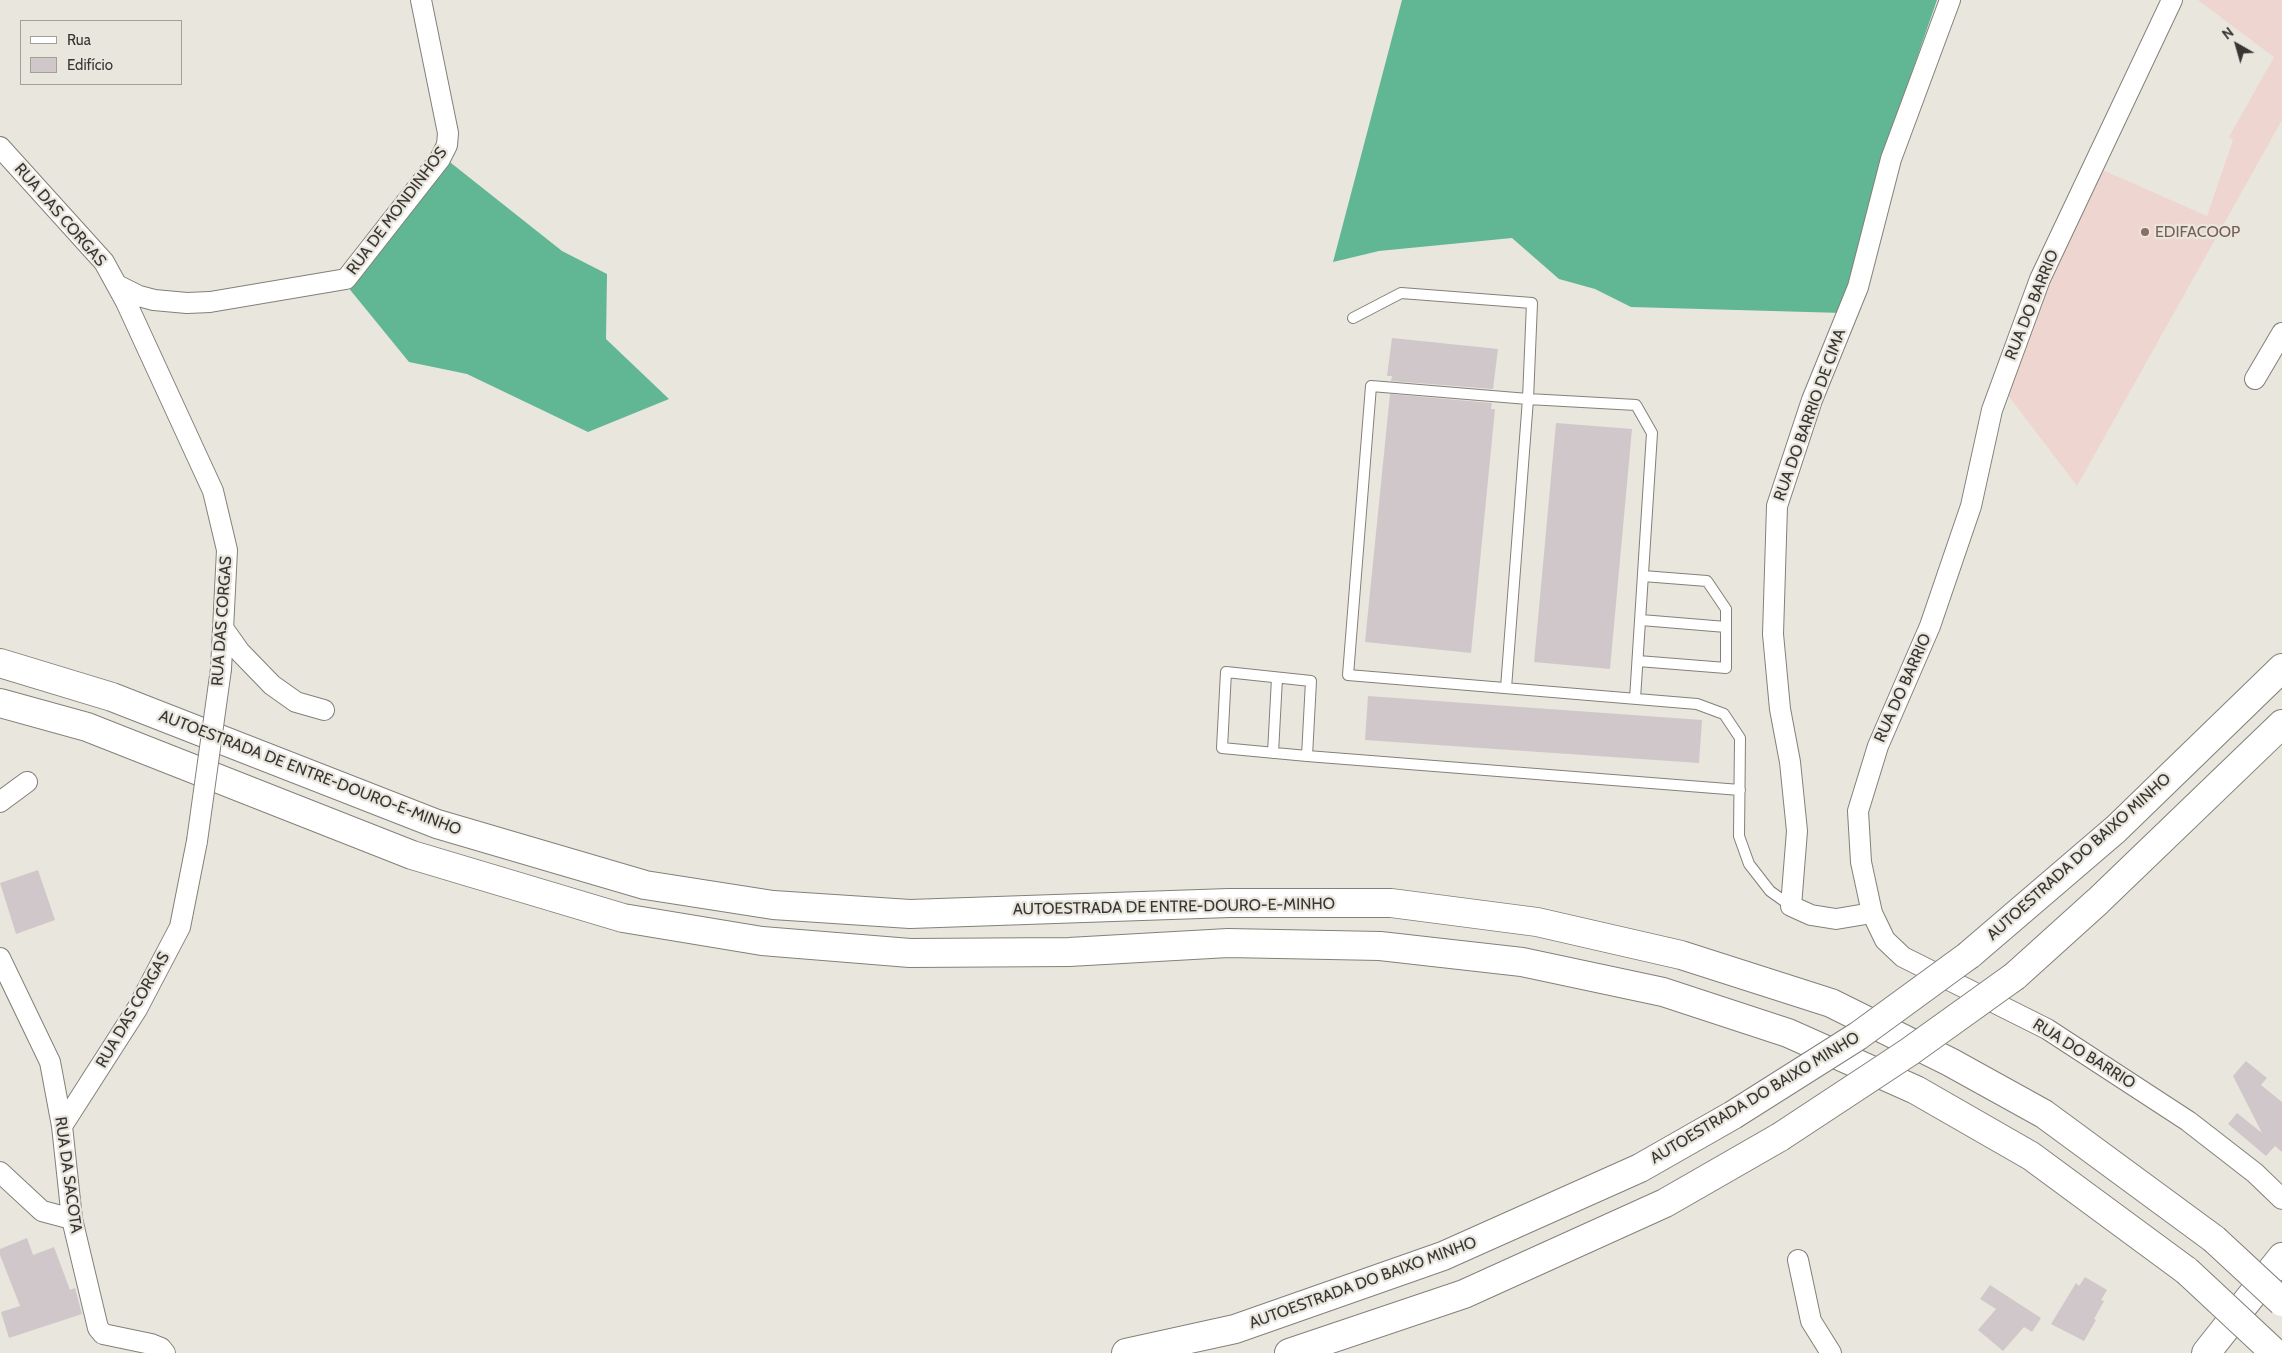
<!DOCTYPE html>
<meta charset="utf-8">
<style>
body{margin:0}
#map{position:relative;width:2282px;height:1353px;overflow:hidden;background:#e9e6dd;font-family:Cabin,sans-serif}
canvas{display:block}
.legend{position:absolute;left:20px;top:20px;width:162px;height:65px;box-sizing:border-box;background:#e9e6dd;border:1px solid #a2a099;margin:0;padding:6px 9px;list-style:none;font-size:15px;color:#383633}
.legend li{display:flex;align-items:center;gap:10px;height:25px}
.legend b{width:25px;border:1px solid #a2a099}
.north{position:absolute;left:2212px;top:20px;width:50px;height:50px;-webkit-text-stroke:4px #e9e6dd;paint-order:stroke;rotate:322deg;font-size:14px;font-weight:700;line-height:20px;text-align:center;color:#383633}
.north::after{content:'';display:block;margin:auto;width:18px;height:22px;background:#383633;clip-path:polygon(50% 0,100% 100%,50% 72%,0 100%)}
</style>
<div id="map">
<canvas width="2282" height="1353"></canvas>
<ul class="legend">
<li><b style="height:6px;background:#fff"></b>Rua</li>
<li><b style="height:14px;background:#d0c7ca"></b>Edifício</li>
</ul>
<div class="north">N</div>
</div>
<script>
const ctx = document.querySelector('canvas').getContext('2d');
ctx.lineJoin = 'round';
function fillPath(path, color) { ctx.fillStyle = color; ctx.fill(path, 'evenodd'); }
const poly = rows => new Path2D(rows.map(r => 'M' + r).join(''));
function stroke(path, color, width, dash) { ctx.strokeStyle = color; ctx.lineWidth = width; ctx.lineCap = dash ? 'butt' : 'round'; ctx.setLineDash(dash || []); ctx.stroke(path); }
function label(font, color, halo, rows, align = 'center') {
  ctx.font = font + ' Cabin,sans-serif'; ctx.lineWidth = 4.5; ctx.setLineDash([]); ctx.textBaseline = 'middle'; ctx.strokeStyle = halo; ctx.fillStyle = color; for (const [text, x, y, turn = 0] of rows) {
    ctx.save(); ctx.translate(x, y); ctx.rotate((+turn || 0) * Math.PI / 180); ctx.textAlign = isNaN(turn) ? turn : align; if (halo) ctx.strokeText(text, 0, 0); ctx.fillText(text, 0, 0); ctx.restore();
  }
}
const education = poly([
 [2198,0,2282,0,2282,120,2077,486,2004,390,2098,168,2207,216,2233,140,2229,137,2274,57]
]);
const forest = poly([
 [1402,0,1937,0,1878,170,1843,313,1631,307,1595,289,1559,279,1512,238,1379,251,1333,262],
 [446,159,562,251,607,274,606,339,669,399,588,432,467,374,409,362,347,286]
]);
const building = poly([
 [1392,338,1498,349,1493,389,1391,381,1392,376,1387,376],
 [1390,394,1492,403,1491,409,1495,409,1471,653,1365,642],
 [1556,423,1632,429,1610,669,1534,662],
 [1368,696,1702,720,1699,763,1365,740],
 [38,870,55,920,16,934,0,883],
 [2246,1061,2267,1078,2261,1085,2282,1102,2282,1152,2275,1146,2266,1156,2228,1124,2237,1113,2262,1133,2233,1076],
 [27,1238,33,1255,54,1247,70,1290,75,1288,82,1314,9,1338,1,1312,20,1306,0,1255,0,1249],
 [2085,1277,2107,1290,2101,1300,2104,1301,2094,1319,2096,1320,2084,1341,2051,1324,2076,1283,2079,1286],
 [1990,1285,2041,1318,2032,1332,2024,1327,2003,1351,1978,1330,1996,1309,1980,1299]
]);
const lane = poly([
 [1353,318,1401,293,1532,303,1528,399,1371,386,1348,675,1697,704,1724,714,1740,738,1739,836,1749,864,1770,891,1791,906],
 [1641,620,1726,627],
 [1638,661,1726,668,1726,609,1707,581,1643,576],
 [1506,688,1528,399,1636,405,1652,433,1635,699],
 [1273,753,1277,678],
 [1307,756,1311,681,1226,672,1222,748,1307,756,1740,790]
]);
const street = poly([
 [2172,0,2040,279,1992,410,1971,506,1930,626,1878,746,1858,811,1861,862,1872,913,1885,940,1903,957,2047,1029,2188,1121,2255,1173,2282,1199],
 [0,147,104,262,126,302,213,491,227,550,221,669],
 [117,285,139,296,154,300,187,303,210,302,346,279,440,159,447,145,448,133,421,0],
 [2255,379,2282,333],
 [223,628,240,652,272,685,296,702,324,710],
 [0,802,27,782],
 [1872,913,1836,919,1811,915,1791,906,1797,831,1790,762,1780,709,1773,634,1777,506,1812,400,1858,287,1891,159,1950,0],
 [0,958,50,1062,62,1126,72,1219,98,1328,103,1334,151,1344,161,1348,165,1353],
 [62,1126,137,1009,180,927,197,841],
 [0,1172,42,1211,72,1219],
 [1798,1260,1811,1321,1831,1353]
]);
const primary = poly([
 [2206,1353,2282,1257]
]);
const highway = poly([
 [0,663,112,697,437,824,645,885,773,905,910,914,1229,903,1391,903,1537,922,1681,955,1831,1003,1950,1062,2044,1114,2214,1239],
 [0,703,87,727,412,855,623,918,762,941,910,953,1069,952,1228,943,1380,946,1522,962,1663,992,1788,1033,1916,1090,2031,1156,2187,1271],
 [1969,955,2116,829,2282,668],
 [2015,976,2098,901,2282,724],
 [1126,1353,1235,1329,1443,1256,1640,1168,1733,1115],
 [1289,1353,1464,1294,1665,1203,1780,1137]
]);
const streetBridge = poly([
 [197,841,221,669]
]);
const highwayBridge = poly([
 [1733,1115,1858,1036,1969,955],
 [1780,1137,1909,1052,2015,976],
 [2214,1239,2282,1302],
 [2187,1271,2275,1353]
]);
const markers = [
 [2145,232,5,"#8d6e63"]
];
const streetNames = [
 ["RUA DE MONDINHOS",397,211,-53],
 ["RUA DAS CORGAS",60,215,49],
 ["RUA DO BARRIO",2032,305,-68],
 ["RUA DO BARRIO DE CIMA",1810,415,-70],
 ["RUA DAS CORGAS",222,621,-86],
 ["RUA DO BARRIO",1903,688,-66],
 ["AUTOESTRADA DE ENTRE-DOURO-E-MINHO",310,773,21],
 ["AUTOESTRADA DO BAIXO MINHO",2079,857,-42],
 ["AUTOESTRADA DE ENTRE-DOURO-E-MINHO",1174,907,-1],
 ["RUA DAS CORGAS",133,1010,-60],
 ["RUA DO BARRIO",2084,1054,32],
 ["AUTOESTRADA DO BAIXO MINHO",1755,1098,-31],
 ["RUA DA SACOTA",68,1175,82],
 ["AUTOESTRADA DO BAIXO MINHO",1363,1283,-20]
];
const educationNames = [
 ["EDIFACOOP",2155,232]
];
fillPath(education, '#efd5cf');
fillPath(forest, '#61b693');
fillPath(building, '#d0c7ca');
stroke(lane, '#838079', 12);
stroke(street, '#838079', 22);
stroke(primary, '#838079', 30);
stroke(highway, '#838079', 30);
stroke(lane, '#fff', 10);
stroke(street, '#fff', 20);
stroke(primary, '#fff', 28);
stroke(highway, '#fff', 28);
stroke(streetBridge, '#838079', 22, []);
stroke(highwayBridge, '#838079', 30, []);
stroke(streetBridge, '#fff', 20);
stroke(highwayBridge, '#fff', 28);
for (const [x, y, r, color] of markers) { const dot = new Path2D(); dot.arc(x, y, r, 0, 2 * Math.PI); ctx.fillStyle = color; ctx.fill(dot); stroke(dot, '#e9e6dd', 2); }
label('16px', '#383633', '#e9e6dd', streetNames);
label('16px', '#785e54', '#e9e6dd', educationNames, 'left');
</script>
